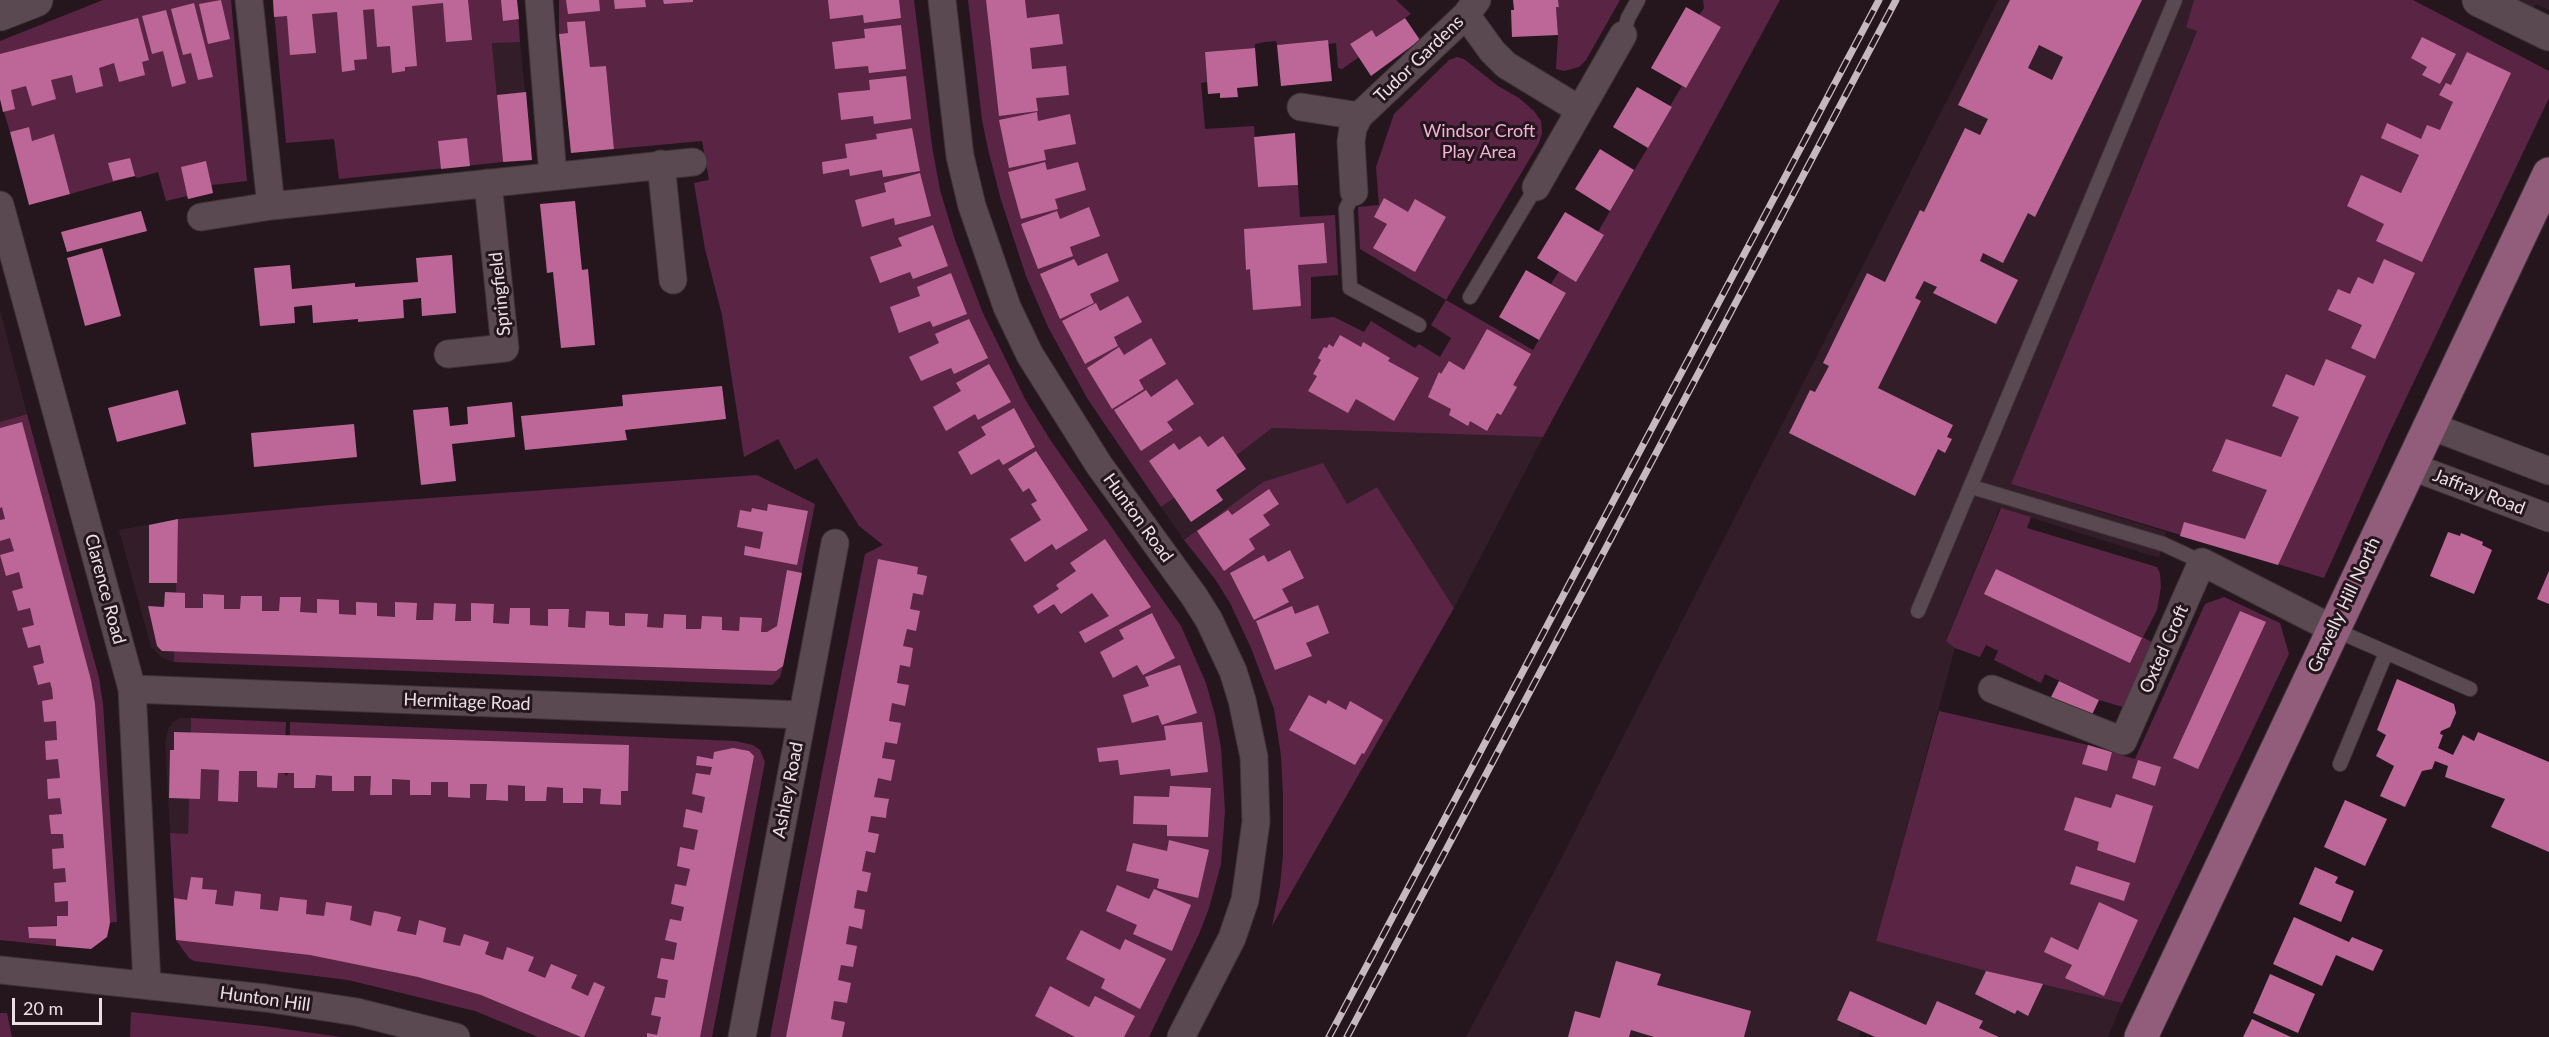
<!DOCTYPE html>
<style>
body{margin:0}
#map{position:relative;width:2549px;height:1037px;overflow:hidden;background:#25161e;font-family:Lato,sans-serif}
canvas{display:block}
.scale{position:absolute;left:12px;top:998px;width:90px;height:27px;box-sizing:border-box;border:3px solid #ebdfe5;border-top:0;padding-left:8px;font-size:18px;line-height:21px;white-space:nowrap;color:#ebdfe5;-webkit-text-stroke:4px #25161e;paint-order:stroke}
</style>
<div id="map">
<canvas width="2549" height="1037"></canvas>
<div class="scale">20 m</div>
</div>
<script>
const ctx = document.querySelector('canvas').getContext('2d');
ctx.lineJoin = 'round';
function fillPath(path, color) { ctx.fillStyle = color; ctx.fill(path, 'evenodd'); }
const poly = rows => new Path2D(rows.map(r => 'M' + r).join(''));
function stroke(path, color, width, dash) { ctx.strokeStyle = color; ctx.lineWidth = width; ctx.lineCap = dash ? 'butt' : 'round'; ctx.setLineDash(dash || []); ctx.stroke(path); }
function label(font, color, halo, rows, align = 'center') {
  ctx.font = font + ' Lato,sans-serif'; ctx.lineWidth = 6; ctx.setLineDash([]); ctx.textBaseline = 'middle'; ctx.strokeStyle = halo; ctx.fillStyle = color; for (const [text, x, y, turn = 0] of rows) {
    ctx.save(); ctx.translate(x, y); ctx.rotate((+turn || 0) * Math.PI / 180); ctx.textAlign = isNaN(turn) ? turn : align; if (halo) ctx.strokeText(text, 0, 0); ctx.fillText(text, 0, 0); ctx.restore();
  }
}
const built = poly([
 [1998,0,2194,0,2186,26,2197,30,2011,484,2166,532,2159,558,2000,508,1946,640,1955,648,1876,941,1986,971,2122,1003,2108,1037,1875,1037,1861,1031,1858,1037,1466,1037,1562,857],
 [2512,0,2549,0,2549,10,2536,4,2531,11],
 [492,42,520,42,532,160,503,162],
 [0,310,27,414,0,422],
 [1272,428,1543,437,1454,608,1377,487,1347,504,1263,482,1184,540,1161,507,1237,455],
 [178,519,177,583,174,662,162,658,151,647,119,530],
 [180,718,191,718,188,835,170,833,165,742,169,727,174,721]
]);
const green = poly([
 [103,0,231,0,247,181,212,185,213,193,188,199,187,196,166,201,158,172,137,178,134,176,70,194,54,135,32,141,28,127,10,132,0,99,0,41],
 [273,0,517,0,520,42,492,43,503,162,339,179,334,139,286,143],
 [559,0,914,0,932,146,940,190,955,240,982,311,1025,399,1051,441,1181,626,1206,683,1215,715,1221,748,1225,811,1221,864,1209,908,1199,934,1149,1037,770,1037,865,554,883,545,859,526,817,458,795,470,778,439,744,457,722,315,705,249,694,183,709,180,702,141,614,149,606,66,590,67,585,21,568,22,568,33,559,34],
 [968,0,1396,0,1411,14,1376,37,1372,30,1350,44,1359,57,1342,69,1338,68,1336,43,1328,44,1328,40,1277,45,1276,41,1265,42,1255,44,1255,48,1205,52,1207,82,1201,83,1205,129,1254,126,1258,187,1298,185,1300,217,1335,215,1338,275,1311,277,1311,319,1334,317,1364,332,1371,321,1415,348,1419,344,1440,357,1451,338,1431,325,1446,300,1360,249,1358,207,1379,205,1376,167,1394,114,1449,60,1457,57,1464,59,1498,86,1519,98,1534,111,1541,121,1542,133,1539,143,1446,300,1533,350,1566,293,1551,284,1559,271,1576,281,1603,235,1598,232,1610,211,1672,107,1670,106,1682,86,1685,88,1721,27,1699,15,1704,8,1703,0,1780,0,1543,437,1272,428,1237,455,1161,507,1087,398,1048,327,1026,276,1001,200,988,149,982,120],
 [1558,0,1620,0,1586,60,1579,67,1564,71,1556,69,1558,35,1556,7,1559,7],
 [2194,0,2413,0,2549,71,2549,98,2388,436,2324,578,2011,484,2197,31,2186,27],
 [27,414,99,678,103,704,117,922,28,927,29,938,56,939,56,946,0,940,0,461,22,422,0,428,0,422],
 [1323,463,1347,504,1377,487,1454,608,1272,926,1280,886,1283,855,1283,795,1281,756,1274,709,1251,648,1230,603,1215,579,1184,540,1263,482],
 [757,475,815,504,783,666,780,677,772,685,174,662,178,519,331,505],
 [2001,508,2031,517,2027,528,2157,567,2160,574,2161,587,2157,610,2143,637,2153,643,2123,707,2099,700,2045,674,2041,683,1994,660,1998,651,1986,645,1980,657,1955,648,1946,641],
 [2224,597,2280,623,2289,654,2122,1003,1986,971,1876,941,1939,711,2088,745,2135,759,2205,604],
 [191,718,286,722,284,773,286,776,289,773,290,722,735,741,753,745,760,750,765,762,712,1037,538,1037,475,1011,348,980,194,961,189,958,176,940,170,833,188,834],
 [131,1012,263,1026,341,1037,130,1037],
 [0,1013,7,1013,12,1037,0,1037]
]);
const building = poly([
 [221,0,230,39,208,44,199,4],
 [273,0,468,0,472,40,446,42,443,3,412,6,417,66,405,67,405,71,392,73,390,46,377,47,374,9,363,10,367,59,354,60,355,70,342,72,337,12,312,14,316,53,290,55,287,16,274,17],
 [501,0,517,0,519,19,503,21],
 [566,0,599,0,600,11,568,14],
 [614,0,645,0,646,7,615,9],
 [663,0,693,0,693,2,664,4],
 [828,0,899,0,901,18,864,23,863,15,830,19],
 [986,0,1025,0,1027,18,1059,14,1063,44,1030,48,1032,69,1066,66,1069,95,1036,98,1038,111,999,116],
 [1513,0,1558,0,1559,7,1556,7,1558,35,1512,37,1511,10,1514,10],
 [2010,0,2142,0,2035,217,2028,213,2003,263,1983,253,1980,261,2018,280,1996,324,1933,293,1937,287,1924,281,1915,298,1921,301,1878,388,1953,425,1947,437,1952,439,1945,453,1938,449,1915,496,1789,433,1810,390,1815,392,1829,366,1823,363,1867,273,1885,282,1920,210,1924,212,1965,128,1980,135,1988,119,1958,105],
 [2039,45,2063,57,2052,80,2028,68],
 [194,3,213,77,198,80,191,53,183,55,171,9],
 [1686,7,1721,27,1686,88,1651,68],
 [166,10,186,83,172,87,163,51,152,54,142,16],
 [138,18,149,60,142,62,145,75,119,82,114,63,99,68,103,86,76,93,72,75,51,80,56,99,32,106,26,86,11,90,15,109,3,112,0,99,0,54],
 [1405,18,1420,40,1371,76,1350,44,1372,30,1376,37],
 [585,21,590,67,606,66,614,149,571,153,559,34,568,33,567,22],
 [901,25,906,69,869,73,868,66,835,69,832,42,865,38,864,29],
 [2422,37,2456,54,2440,84,2422,75,2427,67,2411,58],
 [1328,40,1332,81,1281,86,1277,45],
 [1255,48,1258,86,1237,88,1238,97,1220,98,1220,93,1208,94,1205,52],
 [2467,52,2511,73,2422,262,2376,241,2384,224,2347,206,2361,175,2401,193,2419,155,2381,138,2387,123,2421,139,2427,125,2440,130,2453,102,2439,95,2446,83,2451,85],
 [906,76,911,119,874,124,873,116,841,120,838,93,870,90,869,80],
 [1637,87,1672,107,1648,148,1613,127],
 [526,92,532,160,503,162,497,95],
 [1037,112,1038,121,1070,114,1076,144,1044,150,1046,160,1009,168,999,120],
 [29,127,32,141,54,134,70,194,29,205,10,132],
 [912,128,920,171,883,177,882,170,850,176,849,169,823,174,822,162,847,158,845,144,877,139,876,134],
 [1295,133,1298,185,1258,187,1254,137],
 [467,138,470,166,441,169,438,141],
 [1600,149,1634,170,1610,211,1575,189],
 [130,158,135,176,113,181,108,163],
 [206,161,213,193,188,199,181,167],
 [1045,162,1047,170,1078,162,1086,190,1055,199,1058,209,1021,219,1008,172],
 [920,173,931,216,895,225,894,218,862,227,855,200,886,192,884,183],
 [1384,198,1408,212,1415,199,1446,217,1415,272,1373,248,1387,224,1374,217],
 [575,201,582,270,588,269,595,345,561,348,553,272,547,273,540,204],
 [1089,207,1100,236,1070,247,1073,256,1038,269,1021,224,1057,211,1060,219],
 [141,211,147,231,67,252,61,232],
 [1565,212,1604,235,1576,282,1537,258],
 [1324,223,1327,263,1298,265,1301,306,1253,310,1250,269,1246,270,1244,229],
 [933,225,948,266,913,279,910,272,880,283,870,257,902,246,898,238],
 [102,248,121,316,85,326,67,258],
 [1107,253,1119,281,1090,294,1094,303,1060,319,1040,274,1074,259,1078,266],
 [452,255,456,313,422,316,421,298,403,300,404,318,358,322,358,319,313,323,312,305,294,307,295,323,260,326,254,268,290,265,292,289,355,283,355,287,418,282,416,258],
 [2384,259,2415,273,2375,359,2351,348,2362,325,2328,310,2338,289,2350,294,2358,277,2373,284],
 [1526,270,1566,293,1539,340,1499,317],
 [951,273,967,314,933,327,930,321,899,333,890,307,920,296,917,287],
 [1128,296,1142,322,1114,337,1118,346,1085,364,1062,321,1096,303,1100,311],
 [969,319,988,358,954,374,951,368,921,381,909,357,939,343,935,334],
 [1487,329,1531,354,1513,385,1517,387,1501,415,1497,413,1487,431,1470,421,1468,426,1449,415,1451,409,1428,397,1439,372,1441,374,1449,361,1464,370],
 [1340,335,1361,347,1363,342,1390,358,1388,361,1419,378,1394,421,1356,399,1348,413,1308,391,1317,376,1313,374,1321,360,1318,358,1324,347,1327,348,1329,344,1333,347],
 [1151,338,1166,364,1139,380,1144,389,1112,409,1087,368,1119,347,1124,355],
 [2326,359,2366,376,2278,565,2180,536,2184,522,2245,539,2267,490,2212,471,2219,456,2226,439,2281,457,2299,417,2272,406,2286,374,2314,386],
 [989,364,1011,402,978,420,975,414,946,431,933,407,961,391,956,383],
 [1177,379,1194,404,1167,422,1173,430,1141,451,1114,410,1146,390,1151,397],
 [722,386,726,419,625,430,627,440,525,450,521,416,623,406,622,395],
 [178,390,186,424,117,442,108,408],
 [512,402,515,437,452,444,456,481,421,485,413,410,448,407,450,426,468,424,467,407],
 [1014,408,1035,447,1003,465,999,459,971,475,958,452,986,435,981,427],
 [22,422,91,680,95,704,110,923,107,937,91,949,56,946,56,939,29,938,28,927,57,926,57,916,68,916,68,901,55,902,54,883,66,882,65,868,53,869,52,849,64,848,63,834,51,834,49,815,62,814,60,798,48,799,47,779,60,778,58,759,46,760,45,741,57,740,56,721,44,722,42,701,53,699,52,689,50,682,38,685,33,666,44,663,40,645,28,648,22,628,34,625,30,608,18,611,12,591,23,588,19,572,6,576,0,555,14,551,10,538,0,541,0,520,5,519,2,507,0,508,0,428],
 [354,424,357,457,254,467,251,433],
 [1200,436,1208,447,1223,436,1246,469,1216,490,1223,500,1191,522,1149,461,1174,443,1179,450],
 [1036,451,1088,530,1056,550,1052,544,1025,562,1010,539,1041,520,1031,504,1037,501,1029,488,1023,492,1008,469],
 [1269,489,1279,504,1263,515,1270,525,1249,539,1255,549,1224,571,1197,531,1228,510,1232,515],
 [768,504,808,511,797,565,744,555,745,546,760,549,763,532,737,527,740,510,751,512,752,508,767,511],
 [178,519,177,583,149,583,149,525],
 [2448,532,2460,536,2461,533,2483,542,2482,545,2492,550,2474,594,2430,576],
 [1105,539,1151,607,1085,643,1079,632,1109,616,1092,593,1061,614,1054,604,1038,614,1033,606,1059,589,1056,585,1076,571,1070,563],
 [1290,550,1304,578,1282,589,1289,602,1254,620,1230,573,1264,555,1268,562],
 [878,559,918,567,917,574,927,576,923,595,913,593,910,609,920,611,916,631,907,629,903,646,913,648,910,667,900,665,897,683,909,685,905,706,892,703,889,721,901,723,897,744,885,742,882,758,895,760,891,781,878,778,874,797,889,799,887,809,886,818,871,816,868,832,879,834,877,844,875,853,866,851,862,871,871,873,867,892,857,890,854,908,865,910,862,929,849,926,846,944,857,946,853,967,841,965,838,980,851,983,847,1003,834,1001,831,1019,845,1022,842,1037,786,1037],
 [1996,569,2142,638,2130,663,1984,594],
 [787,570,802,573,783,666,776,671,162,651,157,646,148,606,164,607,165,592,185,593,185,608,203,608,203,594,224,595,224,609,240,609,241,596,262,596,262,611,279,611,280,597,301,597,300,612,317,613,317,599,339,600,339,614,356,615,356,602,377,603,377,616,395,617,395,602,417,603,416,620,433,620,434,603,456,604,455,621,471,621,471,603,494,604,493,623,509,624,510,608,530,608,530,625,548,626,548,609,569,609,568,627,585,628,586,611,609,612,609,625,617,626,625,626,625,613,648,614,647,627,663,628,664,614,686,615,686,629,701,629,702,616,722,617,722,630,739,631,740,617,762,618,761,632,767,632,777,626],
 [2549,571,2549,604,2537,599],
 [1318,605,1329,633,1306,643,1312,656,1275,670,1256,621,1292,606,1295,614],
 [2240,611,2266,622,2198,769,2173,758],
 [1152,613,1175,658,1143,675,1137,665,1113,678,1100,652,1124,639,1119,630],
 [1180,665,1197,713,1162,725,1158,715,1132,723,1123,695,1149,686,1145,677],
 [2397,679,2454,704,2456,713,2450,727,2441,731,2440,734,2443,735,2438,748,2453,755,2463,735,2474,741,2478,732,2549,762,2549,852,2491,827,2505,799,2445,777,2448,766,2435,761,2432,769,2422,771,2405,807,2380,796,2394,766,2376,756,2386,735,2377,730],
 [2059,681,2099,700,2089,721,2049,701],
 [1309,695,1326,704,1328,700,1346,710,1350,701,1383,720,1364,754,1362,753,1355,765,1289,730],
 [1202,722,1208,772,1171,776,1170,769,1120,775,1118,760,1099,762,1097,748,1166,740,1164,726],
 [174,732,629,745,628,791,621,791,621,805,600,804,601,789,583,788,583,803,563,803,563,788,547,787,546,801,525,801,525,786,508,785,508,801,495,800,486,800,487,784,470,784,470,798,448,797,448,782,431,782,431,795,410,795,410,780,392,779,392,795,370,795,371,776,354,776,354,791,332,791,332,776,316,775,315,788,294,788,294,773,278,773,277,788,257,787,257,771,239,771,238,802,218,801,219,770,201,769,200,799,169,798,170,750,174,750],
 [2088,745,2112,752,2107,771,2082,764],
 [733,748,749,751,754,756,700,1037,647,1037,647,1033,657,1035,661,1017,651,1015,655,997,665,998,668,980,657,978,661,958,674,960,677,943,665,940,670,919,681,921,684,907,671,904,675,884,686,886,690,869,677,866,680,847,694,850,698,830,683,827,686,809,702,813,705,797,692,794,696,773,710,775,712,767,696,765,697,756,713,759,714,752],
 [2138,760,2161,767,2155,786,2132,778],
 [1170,786,1211,788,1208,837,1167,836,1167,825,1133,824,1134,796,1169,797],
 [2116,794,2153,806,2135,863,2097,850,2099,842,2064,830,2075,797,2111,808],
 [2345,800,2387,819,2365,866,2324,847],
 [1169,840,1209,850,1198,898,1157,888,1159,879,1126,871,1133,843,1167,851],
 [2076,866,2130,883,2124,901,2070,884],
 [2315,867,2338,877,2335,883,2354,891,2341,922,2299,904],
 [191,877,203,878,202,889,217,890,215,904,233,906,235,891,261,894,260,909,278,911,280,897,307,900,306,914,324,916,326,902,352,906,350,920,371,926,374,911,386,913,401,917,397,931,416,935,419,920,446,928,443,942,460,946,464,934,489,942,485,954,493,957,503,960,507,947,534,957,528,971,545,978,551,964,577,975,571,988,588,996,594,982,605,987,584,1037,581,1037,481,995,418,977,310,955,176,940,174,898,187,900],
 [1117,885,1149,899,1154,889,1191,905,1172,951,1133,934,1137,925,1106,911],
 [2099,902,2138,920,2104,996,2065,978,2072,965,2044,952,2051,937,2078,950],
 [2294,917,2349,942,2352,937,2383,950,2373,971,2336,955,2322,986,2273,964],
 [1081,930,1120,950,1125,939,1166,959,1140,1009,1101,988,1105,979,1066,959],
 [1616,961,1661,974,1657,985,1751,1011,1744,1037,1654,1037,1631,1030,1629,1037,1568,1037,1575,1011,1600,1018],
 [1986,971,2043,984,2028,1016,2017,1010,2015,1014,1975,994],
 [2270,974,2315,994,2298,1033,2253,1013],
 [1050,986,1089,1007,1095,996,1135,1016,1124,1037,1075,1037,1035,1016],
 [1850,991,1926,1025,1937,1001,1983,1021,1979,1028,1999,1037,1875,1037,1837,1020],
 [2252,1019,2291,1037,2243,1037]
]);
const service = poly([
 [1623,35,1628,18,1638,0],
 [1354,192,1346,209,1350,288,1419,325],
 [1470,297,1536,187],
 [1972,487,2163,544,2202,562],
 [1918,611,2175,0],
 [2333,629,2470,689],
 [2340,764,2386,653]
]);
const minor = poly([
 [249,0,271,206],
 [539,0,553,176],
 [942,0,960,156,972,206,1007,307,1030,355,1099,465,1194,596,1209,620,1233,671,1242,700,1254,757,1255,790,1256,822,1245,900,1232,938,1181,1037],
 [1466,15,1492,51,1506,65,1580,110],
 [1301,107,1359,116],
 [661,164,673,280],
 [1536,187,1623,35],
 [1354,192,1351,142,1353,128,1359,116,1466,15,1477,0],
 [0,205,132,689,147,984],
 [201,217,271,206,693,162],
 [448,354,505,348,488,183],
 [2428,425,2549,471],
 [2410,466,2549,518],
 [132,689,802,715],
 [1992,689,2123,741,2202,562,2333,629],
 [0,970,265,998,357,1012,456,1037],
 [742,1037,835,543]
]);
const tertiary = poly([
 [2479,0,2549,34],
 [0,14,36,0]
]);
const primary = poly([
 [2141,1037,2549,174]
]);
const rail = poly([
 [1329,1037,1879,0],
 [1347,1037,1896,0]
]);
const streetNames = [
 ["Tudor Gardens",1419,59,-44],
 ["Springfield",500,294,-96],
 ["Jaffray Road",2479,492,21],
 ["Hunton Road",1138,518,54],
 ["Clarence Road",105,589,75],
 ["Gravelly Hill North",2344,605,-65],
 ["Oxted Croft",2164,649,-66],
 ["Hermitage Road",467,702,2],
 ["Ashley Road",788,790,-79],
 ["Hunton Hill",265,999,8]
];
const parkNames = [
 ["Windsor Croft",1479,131],
 ["Play Area",1479,152]
];
fillPath(built, '#321d29');
fillPath(green, '#5a2545');
fillPath(building, '#bd6798');
stroke(service, '#3f3339', 16);
stroke(minor, '#3f3339', 29);
stroke(tertiary, '#3f3339', 35);
stroke(primary, '#3f3339', 35);
stroke(service, '#5b4952', 14);
stroke(minor, '#5b4952', 27);
stroke(tertiary, '#5b4952', 33);
stroke(primary, '#925d7b', 33);
stroke(rail, '#c5b8bf', 7);
stroke(rail, '#25161e', 4.5, [14]);
label('18px', '#ebdfe5', '#25161e', streetNames);
label('18px', '#f5b0d5', '#25161e', parkNames);
</script>
